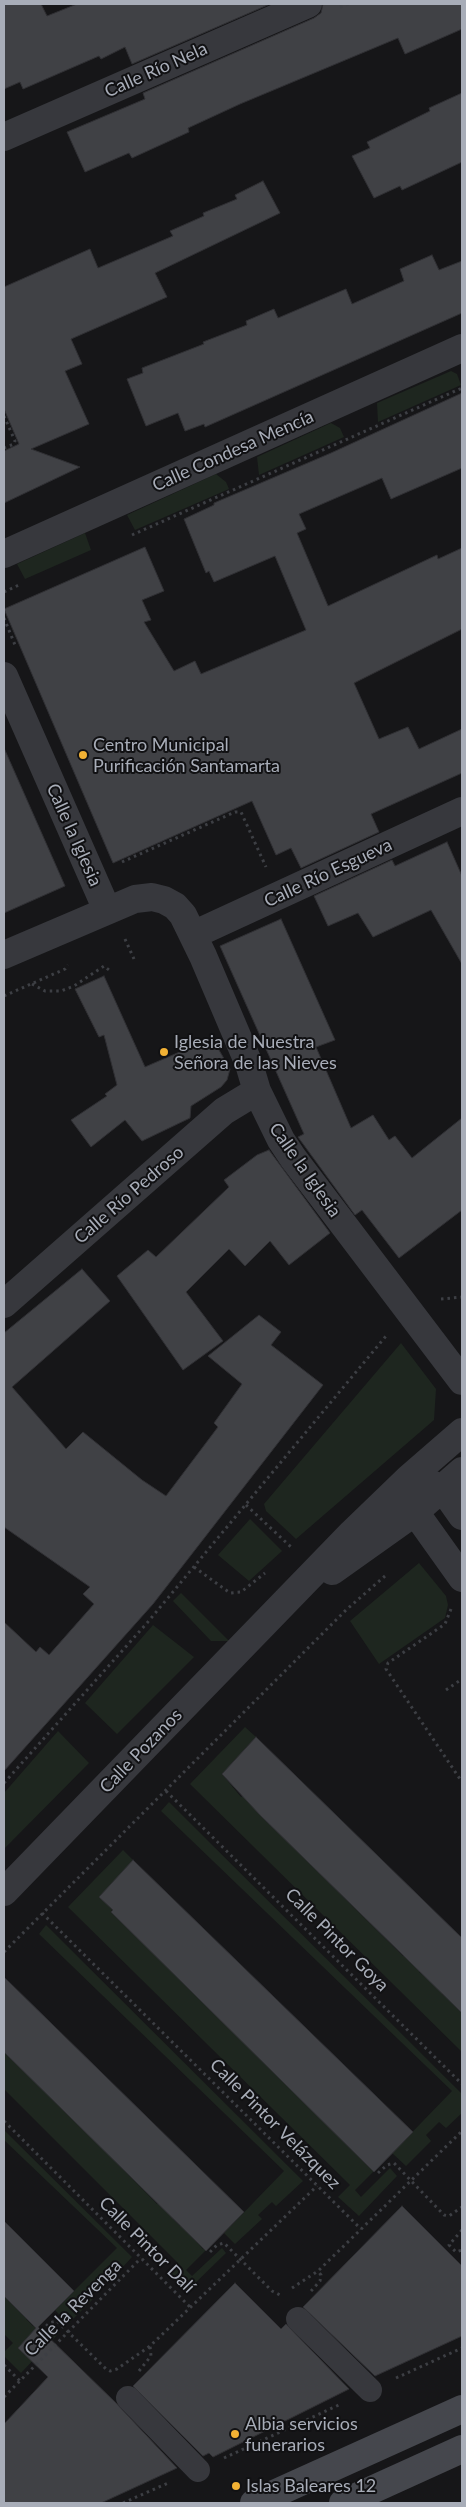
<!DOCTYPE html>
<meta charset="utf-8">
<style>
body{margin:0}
#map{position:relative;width:466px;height:2507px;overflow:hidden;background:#161618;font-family:Lato,sans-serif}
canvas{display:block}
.frame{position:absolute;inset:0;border:5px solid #a8adb8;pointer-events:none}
</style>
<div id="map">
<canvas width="466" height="2507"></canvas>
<div class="frame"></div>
</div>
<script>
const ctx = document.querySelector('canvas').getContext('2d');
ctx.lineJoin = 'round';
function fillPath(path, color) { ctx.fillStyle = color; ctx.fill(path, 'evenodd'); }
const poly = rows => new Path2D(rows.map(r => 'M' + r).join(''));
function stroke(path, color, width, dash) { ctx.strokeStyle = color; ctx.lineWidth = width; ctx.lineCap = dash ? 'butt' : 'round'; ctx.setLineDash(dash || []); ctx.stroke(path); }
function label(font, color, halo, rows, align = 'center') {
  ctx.font = font + ' Lato,sans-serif'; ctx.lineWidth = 4; ctx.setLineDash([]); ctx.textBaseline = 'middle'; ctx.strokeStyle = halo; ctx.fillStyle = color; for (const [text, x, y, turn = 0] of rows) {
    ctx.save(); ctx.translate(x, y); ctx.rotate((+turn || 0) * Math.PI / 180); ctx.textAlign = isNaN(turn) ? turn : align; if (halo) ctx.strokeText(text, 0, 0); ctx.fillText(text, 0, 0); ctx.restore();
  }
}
const green = poly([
 [451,371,457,374,461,385,378,422,377,403],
 [331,423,340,428,344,437,259,475,257,457],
 [216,474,226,482,229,489,135,530,127,515],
 [85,533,91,550,25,579,17,564],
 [401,1343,436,1389,434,1420,296,1539,266,1511,264,1504],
 [250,1519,282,1551,249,1581,218,1555],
 [419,1563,446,1596,448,1605,445,1618,379,1664,350,1621],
 [181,1593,229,1641,211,1641,173,1601],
 [153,1625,194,1657,117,1734,85,1703],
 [245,1727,256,1737,222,1774,241,1797,244,1795,265,1820,288,1842,290,1841,311,1865,403,1956,406,1954,421,1969,419,1972,427,1978,429,1977,443,1991,442,1994,462,2010,462,2052,190,1784],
 [58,1731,89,1763,4,1849,4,1793],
 [169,1802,462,2094,462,2113,446,2128,439,2122,426,2135,431,2141,406,2166,392,2153,452,2091,161,1811],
 [123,1850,133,1860,111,1912,376,2169,355,2190,361,2197,390,2168,397,2176,359,2216,338,2197,350,2185,68,1907],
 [46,1925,303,2181,276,2206,272,2202,258,2215,262,2219,235,2244,224,2233,284,2171,39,1934],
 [4,2047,157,2204,160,2202,175,2217,173,2219,180,2226,182,2225,203,2249,207,2249,186,2270,192,2276,222,2248,226,2253,186,2292,168,2274,178,2263,4,2089],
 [4,2130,132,2257,109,2282,105,2279,90,2294,94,2298,68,2324,55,2310,117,2248,4,2140],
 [4,2296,28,2316,26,2319,33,2326,38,2327,18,2348,25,2355,53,2326,59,2333,21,2373,4,2356,4,2352,13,2343,4,2334]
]);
const building = poly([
 [4,4,41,4,47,16,77,4,270,4,132,64,125,47,101,59,99,56,23,89,20,82,4,89,4,4],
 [323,4,462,4,462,29,405,54,398,38,240,104,188,128,189,132,132,158,129,153,85,172,67,132,145,99,143,93,314,18,321,13,323,4],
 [462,93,462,162,402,190,400,186,374,198,352,156,370,148,367,142,430,111,429,108,462,93],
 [263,181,280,213,155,273,167,297,71,339,82,364,65,371,89,424,31,449,80,467,4,503,4,451,19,444,4,409,4,287,90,249,98,268,173,236,170,231,204,216,203,213,237,199,235,195,263,181],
 [432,255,439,270,462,261,462,313,205,427,204,424,185,431,178,413,146,426,127,379,143,373,142,368,204,344,203,342,247,325,246,321,274,309,278,318,346,289,352,304,404,281,400,269,432,255],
 [462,393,462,468,391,499,382,478,299,514,306,529,297,533,328,606,437,555,438,559,462,548,462,629,354,683,379,739,408,727,419,749,462,729,462,773,371,814,379,832,301,868,291,848,276,855,252,801,113,863,4,609,145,547,164,591,142,600,151,620,144,622,174,671,195,661,201,674,306,630,275,556,214,582,209,571,206,573,184,519,214,505,214,503,331,453,462,393],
 [4,748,65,886,4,913,4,748],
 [447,842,462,876,462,964,431,910,373,937,358,913,328,926,314,896,392,860,395,866,447,842],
 [281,919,335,1040,316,1047,351,1128,373,1115,389,1140,395,1136,412,1158,462,1118,462,1210,399,1258,362,1210,355,1215,298,1137,304,1134,220,946,281,919],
 [104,976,145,1067,212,1038,230,1069,227,1080,221,1087,191,1106,190,1118,142,1141,125,1120,91,1147,71,1120,107,1096,105,1094,117,1085,104,1035,99,1037,75,989,104,976],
 [269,1150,330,1233,289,1265,270,1241,245,1266,229,1249,186,1292,223,1341,183,1370,117,1276,148,1250,156,1257,229,1187,224,1180,257,1155,269,1150],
 [82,1269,110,1301,12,1387,66,1449,83,1432,142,1480,166,1496,218,1427,214,1423,242,1384,208,1356,259,1315,281,1332,271,1345,323,1385,153,1604,4,1771,4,1622,36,1652,40,1647,49,1655,94,1604,83,1594,90,1587,4,1527,4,1333,82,1269],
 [256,1737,462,1938,462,2013,260,1815,222,1774,256,1737],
 [133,1860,413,2132,374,2172,111,1912,113,1910,99,1897,133,1860],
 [4,1977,244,2212,206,2251,4,2052,4,1977],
 [402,2206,462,2266,462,2336,375,2376,303,2307,402,2206],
 [4,2221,74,2291,38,2327,116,2403,177,2468,101,2503,4,2503,4,2424,48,2377,18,2348,36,2328,4,2296,4,2221],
 [235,2283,281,2329,286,2324,349,2389,213,2457,209,2453,203,2456,133,2386,235,2283]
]);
const path = poly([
 [340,7,349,4],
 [4,416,15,441,14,444,4,448],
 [132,535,462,388],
 [4,592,19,585],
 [4,618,15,645],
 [122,862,235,812,241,812,266,867],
 [125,939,134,959],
 [32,984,45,991,61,991,74,986,104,966,109,970],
 [4,996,65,969,68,965],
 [441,1299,462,1297],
 [246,1505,292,1548],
 [194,1567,230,1593,241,1592,265,1573],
 [451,1609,445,1624,388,1663,386,1669,462,1782],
 [446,1690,462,1679],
 [4,1783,147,1623,386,1336],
 [166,1791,462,2084],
 [42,1913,361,2229],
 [4,1952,346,1610,385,1576],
 [4,2121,190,2307],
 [378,2173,387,2165,394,2163,444,2215,449,2216,462,2207],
 [462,2230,449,2245,456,2252,462,2250],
 [210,2252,217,2245,224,2243,272,2291,280,2295],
 [292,2288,318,2271,462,2131],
 [311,2291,320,2281,321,2275,318,2271],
 [42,2331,49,2323,57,2321,106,2369,110,2371,117,2369,150,2346,317,2186],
 [4,2365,20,2381],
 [139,2371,151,2356,150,2346],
 [396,2378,462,2348],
 [4,2397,141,2258],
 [224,2458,341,2404],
 [123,2503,168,2483]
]);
const pedestrian = poly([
 [298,2319,370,2390],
 [128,2398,198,2470]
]);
const minor = poly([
 [4,137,308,4],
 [4,554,462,348],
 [4,676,107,910],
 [193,935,462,811],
 [4,955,135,899,152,897,164,900,175,906,183,915,203,956,249,1064,257,1091,281,1140,293,1158,462,1381],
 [4,1304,224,1111,257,1091],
 [427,1482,443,1489,462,1516],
 [408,1496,415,1512,462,1578],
 [332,1571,415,1512,462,1471],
 [4,1892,352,1533,409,1478,462,1432]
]);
const secondary = poly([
 [254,2503,462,2409],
 [343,2503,462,2449]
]);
const markers = [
 [83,755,5,"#f2b134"],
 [164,1052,5,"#f2b134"],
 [235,2434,5,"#f2b134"],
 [236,2486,5,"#f2b134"]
];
const streetNames = [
 ["Calle Río Nela",156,70,-24],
 ["Calle Condesa Mencía",233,451,-24],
 ["Calle la Iglesia",74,835,66],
 ["Calle Río Esgueva",328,873,-25],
 ["Calle la Iglesia",305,1170,55],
 ["Calle Río Pedroso",129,1195,-41],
 ["Calle Pozanos",141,1751,-46],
 ["Calle Pintor Goya",337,1940,45],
 ["Calle Pintor Velázquez",275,2124,45],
 ["Calle Pintor Dalí",147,2245,45],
 ["Calle la Revenga",73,2308,-45]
];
const poiNames = [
 ["Centro Municipal",93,745],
 ["Purificación Santamarta",93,766],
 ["Iglesia de Nuestra",174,1042],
 ["Señora de las Nieves",174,1063],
 ["Albia servicios",245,2424],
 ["funerarios",245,2445],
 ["Islas Baleares 12",246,2486]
];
fillPath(green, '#1e261f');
fillPath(building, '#404145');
stroke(building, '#303034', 1);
stroke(path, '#3d3f44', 3, [2.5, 4]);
stroke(pedestrian, '#37383d', 24);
stroke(minor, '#37383d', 28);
stroke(secondary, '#45474d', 28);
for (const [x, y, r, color] of markers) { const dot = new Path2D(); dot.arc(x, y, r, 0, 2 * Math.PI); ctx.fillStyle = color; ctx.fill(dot); stroke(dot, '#111113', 2); }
label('18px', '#a8adb8', '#111113', streetNames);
label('18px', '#a8adb8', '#111113', poiNames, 'left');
</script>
